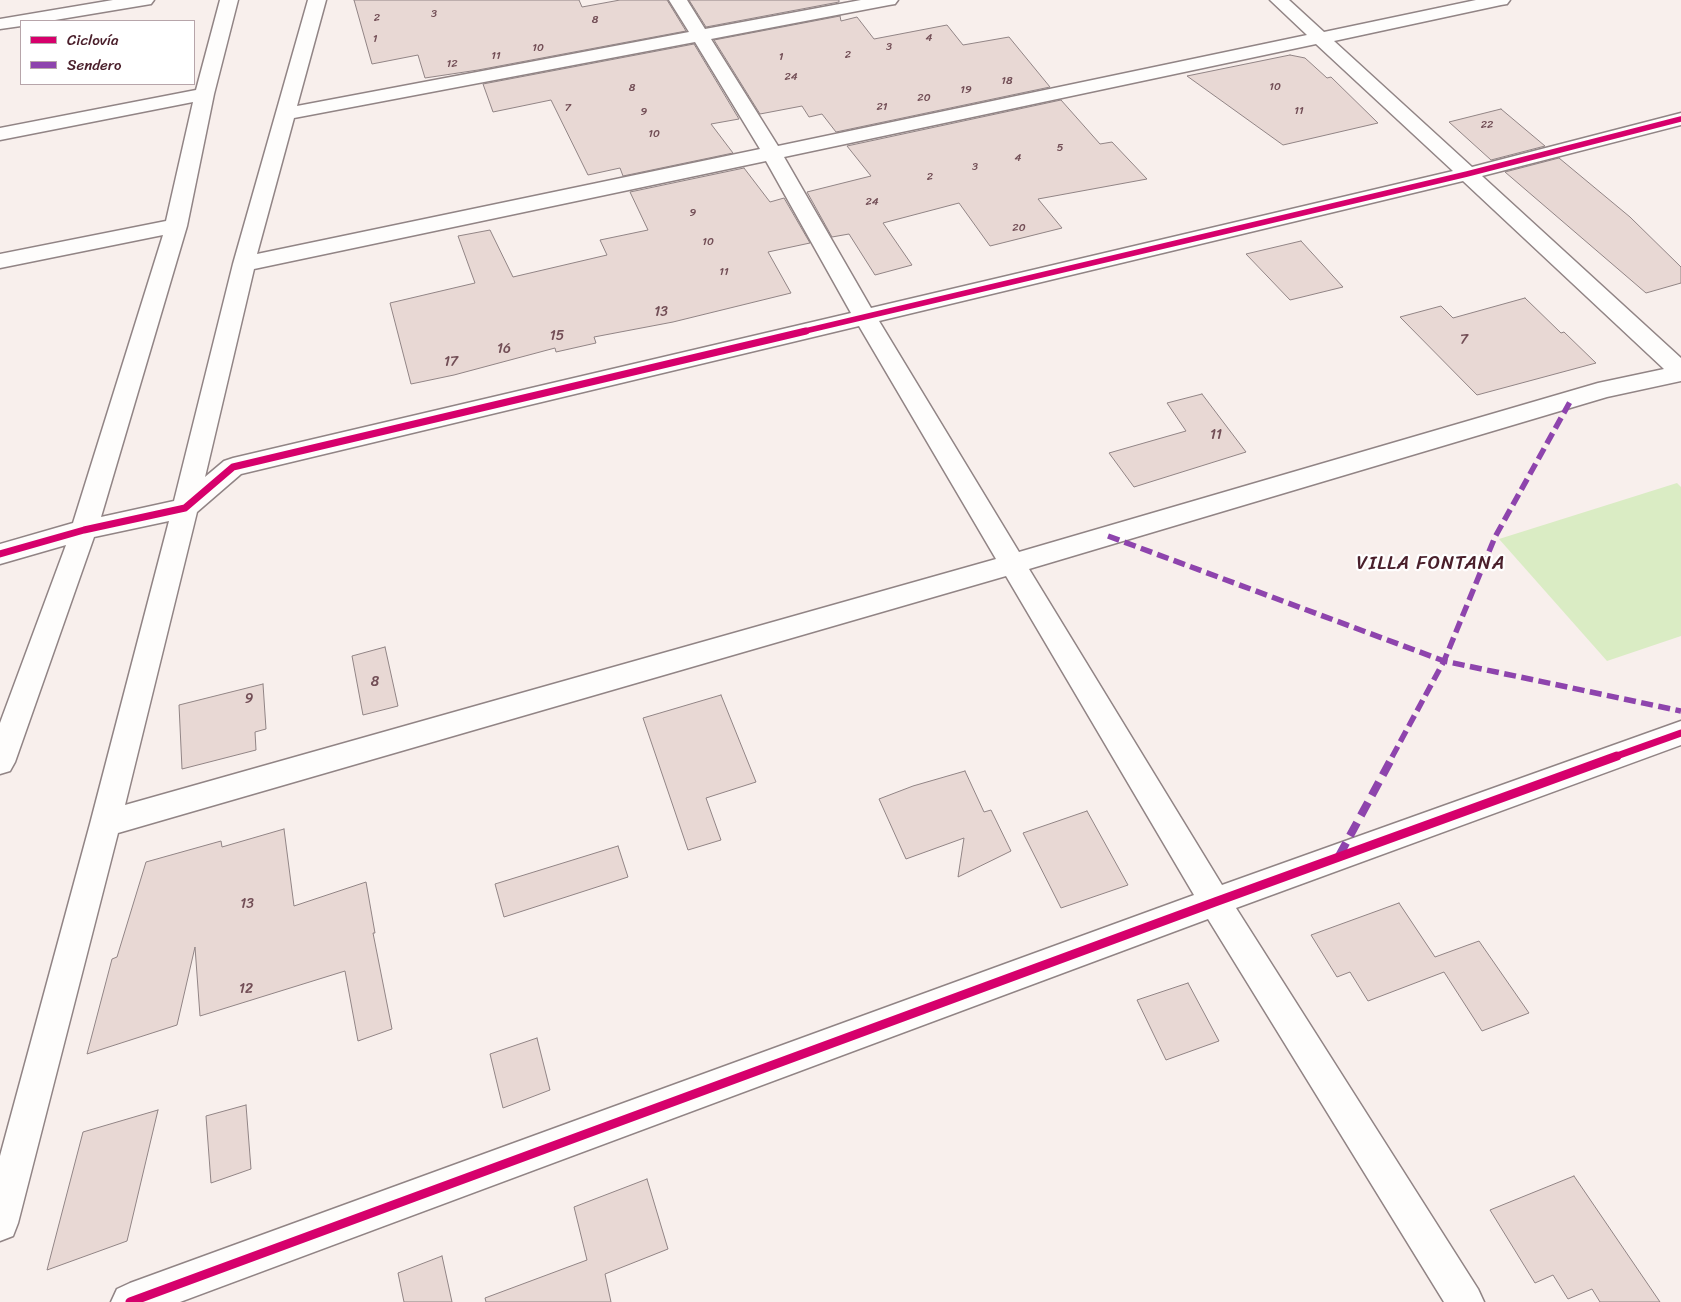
<!DOCTYPE html>
<meta charset="utf-8">
<style>
body{margin:0}
#map{position:relative;width:1681px;height:1302px;overflow:hidden;background:#f8efec;font-family:Sriracha,sans-serif}
canvas{display:block}
.legend{position:absolute;left:20px;top:20px;width:175px;height:65px;box-sizing:border-box;background:#fff;border:1px solid #b7a5aa;margin:0;padding:6px 9px;list-style:none;font-size:15px;color:#4a1f2b}
.legend li{display:flex;align-items:center;gap:10px;height:25px}
.legend b{width:25px;border:1px solid #b7a5aa}
</style>
<div id="map">
<canvas width="1681" height="1302"></canvas>
<ul class="legend">
<li><b style="height:6px;background:#d6006c"></b>Ciclovía</li>
<li><b style="height:6px;background:#8e44ad"></b>Sendero</li>
</ul>
</div>
<script>
const ctx = document.querySelector('canvas').getContext('2d');
ctx.lineJoin = 'round';
function fillPath(path, color) { ctx.fillStyle = color; ctx.fill(path, 'evenodd'); }
const poly = rows => new Path2D(rows.map(r => 'M' + r).join(''));
function stroke(path, color, width, dash) { ctx.strokeStyle = color; ctx.lineWidth = width; ctx.lineCap = dash ? 'butt' : 'round'; ctx.setLineDash(dash || []); ctx.stroke(path); }
function label(font, color, halo, rows, align = 'center') {
  ctx.font = font + ' Sriracha,sans-serif'; ctx.lineWidth = 4.5; ctx.setLineDash([]); ctx.textBaseline = 'middle'; ctx.strokeStyle = halo; ctx.fillStyle = color; for (const [text, x, y, turn = 0] of rows) {
    ctx.save(); ctx.translate(x, y); ctx.rotate((+turn || 0) * Math.PI / 180); ctx.textAlign = isNaN(turn) ? turn : align; if (halo) ctx.strokeText(text, 0, 0); ctx.fillText(text, 0, 0); ctx.restore();
  }
}
const green = poly([
 [1677,483,1681,487,1681,636,1607,661,1499,539]
]);
const building = poly([
 [354,0,579,0,582,7,620,0,667,0,686,31,478,70,425,78,418,55,372,64,354,0],
 [689,0,839,0,839,2,706,27,689,0],
 [840,16,841,21,857,17,874,39,947,25,963,45,1009,37,1050,87,836,132,822,114,809,117,802,106,760,114,714,40,840,16],
 [694,44,739,119,711,124,733,153,623,176,620,168,588,175,551,100,493,112,483,84,694,44],
 [1290,55,1305,58,1327,78,1331,77,1378,123,1283,145,1187,76,1290,55],
 [1061,100,1100,144,1112,142,1147,179,1038,199,1062,228,990,246,959,203,883,223,912,265,875,275,849,234,832,237,807,192,871,176,847,146,1061,100],
 [1501,109,1545,146,1491,160,1449,122,1501,109],
 [1559,158,1630,217,1681,267,1681,283,1646,293,1505,172,1559,158],
 [744,168,770,202,784,198,810,243,768,252,791,293,673,322,594,337,596,343,556,352,555,348,454,375,411,384,390,303,475,283,458,236,490,230,513,277,607,255,600,240,648,230,630,192,744,168],
 [1301,241,1343,287,1290,300,1246,254,1301,241],
 [1525,298,1561,333,1564,332,1596,363,1477,395,1400,317,1441,306,1453,318,1525,298],
 [1202,394,1246,452,1134,487,1109,453,1186,431,1167,403,1202,394],
 [385,647,398,706,363,715,352,656,385,647],
 [263,684,266,729,255,732,256,750,182,769,179,705,263,684],
 [721,695,756,782,706,798,721,840,688,850,643,718,721,695],
 [965,771,984,812,991,810,1011,851,958,877,964,838,906,859,879,799,913,786,965,771],
 [1087,811,1128,885,1061,908,1023,833,1087,811],
 [284,829,294,906,366,882,375,933,373,933,392,1029,358,1041,345,971,200,1016,195,947,177,1025,87,1054,112,959,117,957,146,862,221,841,222,847,284,829],
 [618,846,628,877,504,917,495,884,618,846],
 [1399,903,1435,957,1479,941,1529,1013,1482,1031,1444,972,1368,1001,1350,972,1337,977,1311,935,1399,903],
 [1188,983,1219,1041,1166,1060,1137,1000,1188,983],
 [537,1038,550,1090,503,1108,490,1054,537,1038],
 [246,1105,251,1169,211,1183,206,1116,246,1105],
 [158,1110,127,1241,47,1270,83,1132,158,1110],
 [1574,1176,1660,1302,1600,1302,1592,1289,1568,1299,1553,1275,1535,1283,1490,1210,1574,1176],
 [647,1179,668,1249,605,1274,611,1302,486,1302,485,1298,587,1260,574,1207,647,1179],
 [442,1256,452,1302,404,1302,398,1273,442,1256]
]);
const minor = poly([
 [113,0,154,0,151,4,49,21,21,21,21,26,0,29,0,19,113,0],
 [220,0,238,0,214,94,187,226,101,517,174,501,233,264,308,0,326,0,297,106,689,32,669,0,687,0,705,29,861,0,898,0,895,4,889,5,711,39,778,146,1307,35,1270,0,1289,0,1324,32,1476,0,1510,0,1507,4,1501,5,1334,41,1472,167,1681,113,1681,125,1482,176,1681,358,1681,381,1607,397,1029,569,1222,885,1681,721,1681,745,1236,908,1478,1289,1484,1302,1444,1302,1208,919,180,1302,111,1302,117,1289,130,1283,1194,895,1006,576,118,833,18,1223,13,1236,0,1241,0,1156,90,824,169,521,94,537,15,762,10,771,0,774,0,723,66,545,0,564,0,544,73,523,163,235,0,268,0,254,166,221,193,102,0,140,0,128,196,90,220,0],
 [695,42,760,149,257,254,294,118,695,42],
 [1316,44,1453,171,871,308,784,157,1316,44],
 [766,161,851,313,233,458,224,461,205,477,254,269,766,161],
 [1463,181,1664,369,1598,383,1019,552,879,321,1463,181],
 [859,326,996,559,125,805,197,512,241,474,859,326]
]);
const quietFar1 = poly([
 [1108,536,1444,661,1681,711],
 [1392,757,1444,661,1495,537,1571,400]
]);
const quiet = poly([
 [1339,856,1393,756]
]);
const cyclewayFar2 = poly([
 [801,332,1467,174,1681,119]
]);
const cyclewayFar1 = poly([
 [0,554,84,530,185,508,233,467,806,331],
 [1614,757,1681,733]
]);
const cycleway = poly([
 [130,1302,1215,902,1617,756]
]);
const farNumbernames = [
 ["3",434,14],
 ["2",377,18],
 ["8",595,20],
 ["4",929,38],
 ["1",375,39],
 ["3",889,47],
 ["10",538,48],
 ["2",848,55],
 ["11",496,56],
 ["1",781,57],
 ["12",452,64],
 ["24",791,77],
 ["18",1007,81],
 ["10",1275,87],
 ["8",632,88],
 ["19",966,90],
 ["20",924,98],
 ["21",882,107],
 ["7",568,108],
 ["11",1299,111],
 ["9",644,112],
 ["22",1487,125],
 ["10",654,134],
 ["5",1060,148],
 ["4",1018,158],
 ["3",975,167],
 ["2",930,177],
 ["24",872,202],
 ["9",693,213],
 ["20",1019,228],
 ["10",708,242],
 ["11",724,272]
];
const numberNames = [
 ["13",661,312],
 ["15",557,336],
 ["7",1464,340],
 ["16",504,349],
 ["17",451,362],
 ["11",1216,435],
 ["8",375,682],
 ["9",249,699],
 ["13",247,904],
 ["12",246,989]
];
const quarterNames = [
 ["VILLA FONTANA",1431,564]
];
fillPath(green, '#daecc4');
fillPath(building, '#e8d8d4');
stroke(building, '#918485', 1);
stroke(minor, '#918485', 3);
fillPath(minor, '#fefdfc');
stroke(quietFar1, '#8e44ad', 5.5, [12, 5.5]);
stroke(quiet, '#8e44ad', 8, [15, 8]);
stroke(cyclewayFar2, '#d6006c', 5.5);
stroke(cyclewayFar1, '#d6006c', 7);
stroke(cycleway, '#d6006c', 9);
label('11px', '#724e56', null, farNumbernames);
label('14px', '#724e56', null, numberNames);
ctx.letterSpacing = '1px';
label('19px', '#4a1f2b', '#fff', quarterNames);
ctx.letterSpacing = '0px';
</script>
